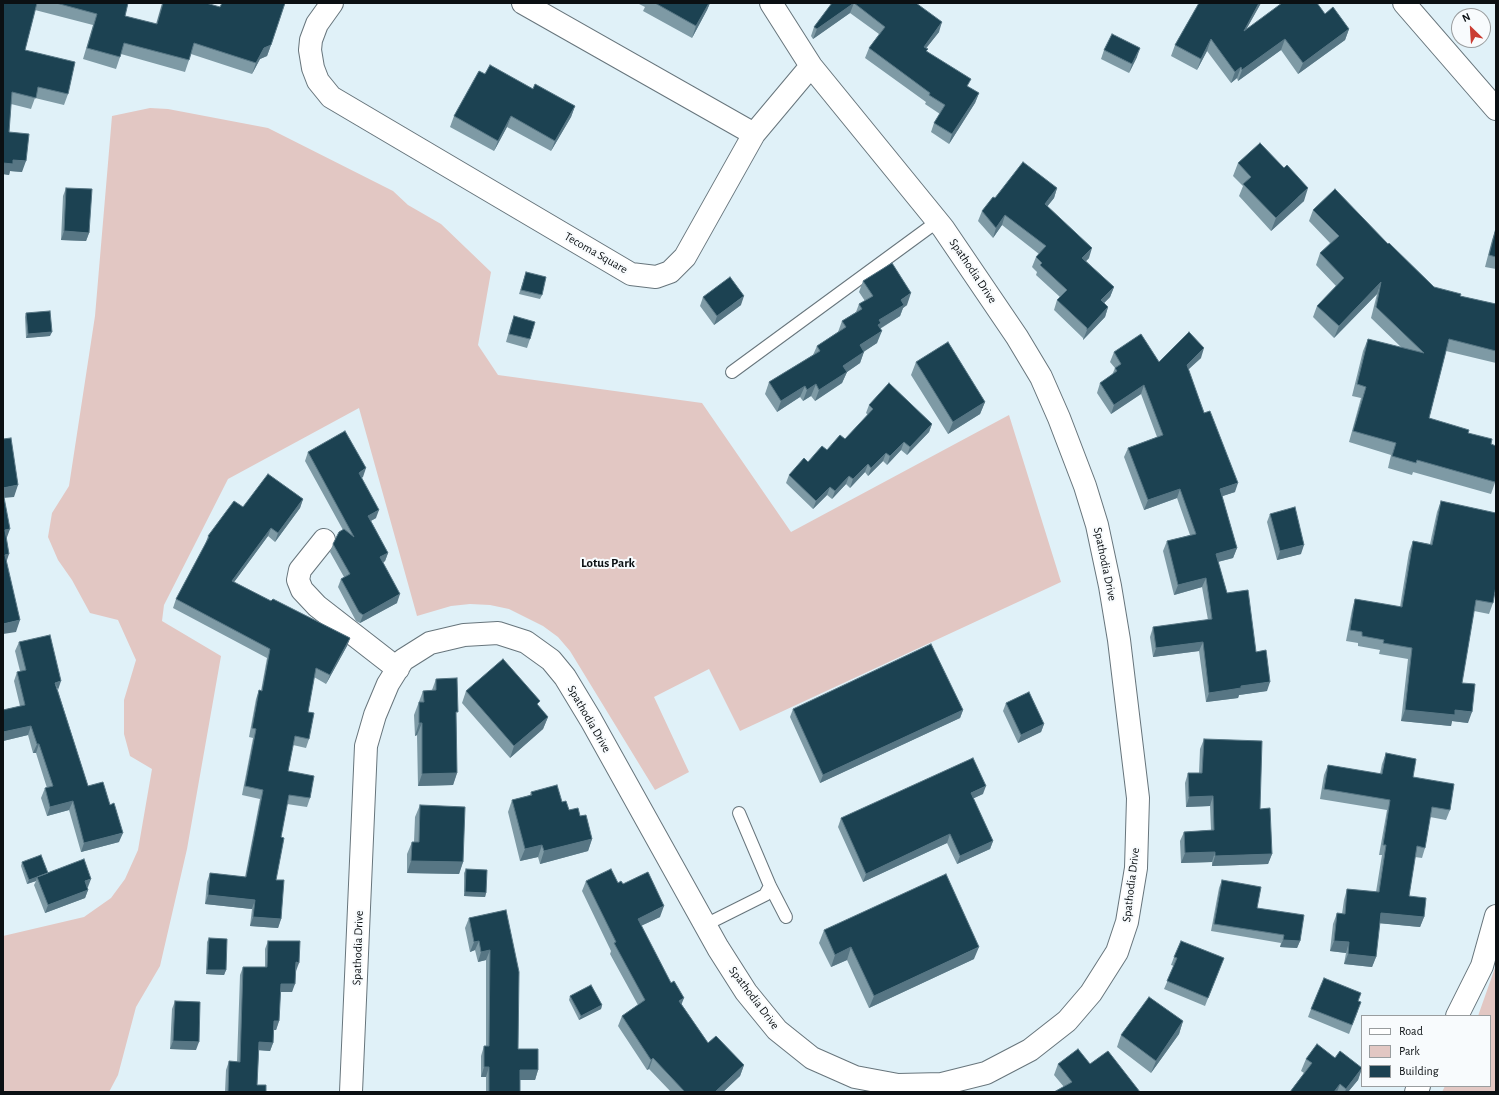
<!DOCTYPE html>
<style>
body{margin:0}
#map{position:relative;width:1499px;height:1095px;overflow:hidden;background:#e0f1f8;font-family:"Alegreya Sans",sans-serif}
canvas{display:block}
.frame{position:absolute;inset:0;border:4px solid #0b1013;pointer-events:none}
.legend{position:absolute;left:1361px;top:1015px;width:130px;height:72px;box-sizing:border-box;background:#f8fbfd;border:1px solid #999d9f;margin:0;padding:5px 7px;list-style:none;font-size:12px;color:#0b1013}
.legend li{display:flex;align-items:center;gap:8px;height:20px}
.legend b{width:20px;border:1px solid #999d9f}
.north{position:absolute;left:1451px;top:8px;width:40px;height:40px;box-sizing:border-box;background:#f8fbfd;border:1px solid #999d9f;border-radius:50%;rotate:335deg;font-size:11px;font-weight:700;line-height:16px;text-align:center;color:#0b1013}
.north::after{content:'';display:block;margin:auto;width:14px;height:18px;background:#ca3d33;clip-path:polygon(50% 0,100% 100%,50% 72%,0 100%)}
</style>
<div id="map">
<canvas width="1499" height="1095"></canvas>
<div class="frame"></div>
<ul class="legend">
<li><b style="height:5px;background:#fff"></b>Road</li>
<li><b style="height:11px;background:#e2c7c3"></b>Park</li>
<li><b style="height:11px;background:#1c4252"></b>Building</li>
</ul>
<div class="north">N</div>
</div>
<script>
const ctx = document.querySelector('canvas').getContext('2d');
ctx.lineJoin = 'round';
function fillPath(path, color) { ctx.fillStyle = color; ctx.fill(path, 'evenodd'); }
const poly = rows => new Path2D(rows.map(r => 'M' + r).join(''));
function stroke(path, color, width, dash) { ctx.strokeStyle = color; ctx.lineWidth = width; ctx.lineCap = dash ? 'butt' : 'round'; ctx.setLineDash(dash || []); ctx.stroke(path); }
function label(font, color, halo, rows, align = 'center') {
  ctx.font = font + ' "Alegreya Sans",sans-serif'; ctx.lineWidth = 4; ctx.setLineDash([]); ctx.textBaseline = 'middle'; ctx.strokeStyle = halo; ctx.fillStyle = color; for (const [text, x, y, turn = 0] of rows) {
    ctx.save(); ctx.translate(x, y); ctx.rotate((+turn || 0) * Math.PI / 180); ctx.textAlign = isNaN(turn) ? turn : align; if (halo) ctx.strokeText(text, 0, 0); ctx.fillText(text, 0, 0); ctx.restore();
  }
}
const green = poly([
 [150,108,168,109,268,128,393,191,408,205,441,224,491,272,478,345,498,375,702,403,791,532,1009,415,1061,582,740,731,709,669,654,697,689,772,655,790,570,651,558,637,543,626,509,609,490,605,470,604,451,606,417,616,359,408,228,479,164,605,162,621,221,656,187,849,160,966,136,1007,118,1075,109,1092,3,1092,3,936,84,917,111,898,125,879,138,850,152,769,130,756,124,734,124,700,136,660,118,620,90,613,72,580,58,560,48,537,52,513,69,486,95,316,112,116],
 [1496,965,1496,1092,1442,1092,1445,1086,1490,1086,1490,1016,1478,1016]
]);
const lane = poly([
 [732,372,938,221],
 [739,813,770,886,786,917],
 [705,925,765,895,770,886]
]);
const street = poly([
 [332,3,317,24,311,40,310,50,313,68,318,81,331,97,631,274,656,277,670,272,685,257,754,134,811,66],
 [523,3,754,134],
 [324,540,300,570,298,580,302,590,317,606,398,669],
 [1457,1016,1482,966,1496,916],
 [351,1092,366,746,375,715,388,684,403,660,430,643,464,635,498,633,526,642,551,660,565,677,591,720,718,948,746,992,777,1030,812,1058,855,1077,898,1085,942,1084,986,1073,1030,1050,1067,1021,1091,993,1117,952,1127,922,1136,868,1138,798,1119,640,1110,586,1097,525,1085,486,1059,418,1041,377,1017,337,943,228,811,66,771,3],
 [1416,1092,1419,1086]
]);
const secondary = poly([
 [1404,3,1496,109]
]);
const wall = poly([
 [3,3,128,3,125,16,156,24,162,3,206,3,271,45,267,56,260,59,252,74,191,54,185,72,121,54,116,69,83,59,93,25,35,10,25,50,68,94,64,105,35,98,31,109,11,104,9,132,22,172,10,171,9,175,3,174],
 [637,3,710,3,707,10,692,38,643,11,645,7],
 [832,3,916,3,939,32,926,48,927,51,968,87,979,93,975,103,949,144,931,132,934,123,940,114,925,104,926,102,865,58,869,48,879,34,850,13,813,39,811,36,814,27],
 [1199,3,1261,3,1247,28,1325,14,1349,29,1345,40,1298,74,1281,50,1238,81,1237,78,1231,83,1207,51,1197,70,1171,56,1175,45],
 [1104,50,1137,57,1129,73,1101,59],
 [485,74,533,89,575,106,571,117,551,151,507,127,494,151,450,127,454,116],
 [1238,163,1304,201,1271,231,1239,196,1243,186,1233,176],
 [66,188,89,233,86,241,61,240,63,196],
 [1057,188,1054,198,1047,207,1089,258,1086,261,1114,287,1110,297,1104,303,1108,307,1105,317,1083,340,1083,338,1054,310,1057,300,1060,297,1036,275,1037,272,1032,267,1036,257,1039,254,1002,225,993,238,978,221,982,211,995,198],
 [1313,210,1388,244,1434,287,1460,296,1496,304,1496,363,1446,351,1429,418,1468,433,1491,444,1496,480,1491,494,1413,472,1412,475,1388,468,1391,455,1349,442,1361,398,1352,396,1363,351,1368,339,1402,348,1371,318,1377,294,1334,338,1313,317,1317,306,1336,286,1316,265,1320,253,1330,243,1309,221],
 [1496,228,1496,269,1485,267,1492,240],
 [526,272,542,295,540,299,519,294],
 [863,281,907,305,903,308,900,316,880,329,877,343,864,351,860,363,847,372,842,383,815,401,811,396,803,401,800,397,777,412,765,394,769,382,813,355,817,346,838,332,842,321,856,312,859,304,865,301,859,292],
 [703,297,741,305,714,325,700,306],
 [26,313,50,336,26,338,25,317],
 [514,316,530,339,527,348,506,342,511,324],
 [1114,352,1159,362,1201,358,1188,370,1235,492,1222,496,1237,548,1233,558,1218,562,1227,593,1256,652,1267,691,1239,695,1238,698,1206,702,1199,651,1153,657,1150,637,1153,627,1208,620,1202,587,1174,595,1163,551,1167,541,1190,535,1177,498,1144,510,1124,457,1128,448,1157,437,1141,394,1111,414,1097,393,1100,383,1112,375,1115,368,1110,362],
 [916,362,985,402,980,414,948,434,911,375],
 [869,405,932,424,929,432,907,455,901,450,887,465,883,461,868,476,865,472,850,488,846,484,832,499,827,495,813,509,786,483,789,475,808,462,845,439,868,415,866,413],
 [308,452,363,477,361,478,376,518,371,521,388,553,385,561,383,563,397,603,360,623,356,621,338,587,341,579,344,577,330,552,333,544,343,530,305,461],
 [303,499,300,508,275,542,268,536,234,582,271,601,350,638,347,646,326,684,314,677,308,712,309,739,306,748,293,745,288,771,310,798,307,807,287,804,281,837,276,880,281,919,278,928,250,926,252,909,205,904,207,882,210,873,245,877,260,799,242,795,253,738,249,737,256,699,259,690,261,691,267,658,173,608,176,599,205,545,208,536,243,507],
 [1441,501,1493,603,1489,614,1474,611,1462,683,1468,723,1452,721,1451,726,1401,721,1408,659,1379,654,1380,650,1358,646,1358,643,1346,641,1352,610,1355,599,1400,607,1409,552,1413,541,1430,544,1437,512],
 [1270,514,1301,554,1277,560,1267,522],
 [19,642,58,691,88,786,119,842,81,852,69,810,47,816,41,798,45,788,47,788,36,753,33,753,28,735,3,741,3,710,20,706,14,681,17,672,20,671,15,651],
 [436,679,456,717,457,773,453,785,418,786,417,735,415,736,414,715,423,691,432,690],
 [466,691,538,706,548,717,543,729,510,758,462,703],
 [1006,703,1044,724,1041,732,1018,743,1003,711],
 [793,709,963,710,960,718,820,783,790,717],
 [1204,739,1260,809,1272,854,1268,864,1212,866,1212,862,1181,863,1180,841,1184,832,1211,830,1210,806,1186,807,1185,783,1188,773,1199,773,1200,749],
 [1386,753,1450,810,1446,820,1430,817,1425,848,1422,858,1415,857,1409,896,1424,917,1420,927,1379,923,1376,957,1372,967,1344,964,1346,953,1330,951,1333,924,1337,913,1342,914,1344,900,1347,889,1376,892,1382,855,1379,855,1387,810,1320,799,1324,775,1328,765,1380,774,1382,764],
 [531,792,562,802,569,810,580,816,592,839,588,851,540,864,538,857,520,861,508,812,512,800,530,795],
 [983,794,973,798,993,841,990,849,957,864,947,843,863,882,838,827,841,818],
 [420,805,463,862,459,874,407,873,407,854,412,842,414,842,415,817],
 [22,862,48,873,88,887,87,887,88,890,85,898,45,913,34,885,36,881,27,884,21,866],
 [466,869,486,893,485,897,464,896,464,873],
 [1222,880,1300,941,1297,948,1280,947,1281,943,1211,931,1219,888],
 [586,881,618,883,623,884,660,917,641,926,682,1005,708,1043,744,1065,740,1076,723,1092,671,1092,649,1069,647,1070,618,1026,622,1016,638,1005,610,954,611,951,582,891],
 [506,910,518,1049,538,1070,535,1080,520,1080,520,1092,486,1092,486,1077,481,1077,481,1056,484,1046,486,1046,486,960,478,962,475,950,470,952,465,928,469,918],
 [824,930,974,959,869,1008,847,960,831,967,819,943],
 [209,938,226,970,224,975,206,974,207,942],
 [268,941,296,971,292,992,280,992,279,1021,276,1030,274,1030,273,1043,270,1051,259,1050,257,1085,266,1092,225,1092,226,1070,229,1061,237,1062,240,975,243,967,265,967,265,949],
 [1174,957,1224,958,1205,1006,1164,989,1174,966,1171,965],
 [570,996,602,1005,601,1009,579,1020,569,1000],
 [175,1001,196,1050,170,1049,172,1009],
 [1358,1001,1358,1011,1349,1034,1308,1017,1311,1009],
 [1183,1021,1179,1034,1151,1073,1117,1047,1121,1035],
 [1335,1058,1362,1068,1358,1080,1348,1092,1290,1092,1304,1073,1301,1071,1306,1059],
 [1058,1064,1090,1064,1140,1092,1064,1087,1054,1075]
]);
const shadedWall = poly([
 [709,3,710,3,707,10,692,38,696,26],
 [854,3,850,13,813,39,817,29],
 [1259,3,1261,3,1239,42,1244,31],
 [942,22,939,32,920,56,924,47],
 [1349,29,1345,40,1298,74,1303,63],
 [1211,39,1207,51,1197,70,1201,59],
 [1285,39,1281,50,1238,81,1242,70],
 [271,45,267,56,260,59,252,74,256,63,264,48],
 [1140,48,1137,57,1129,73,1132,64],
 [1241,67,1237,78,1231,83,1235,72],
 [979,93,975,103,949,144,952,134],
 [575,106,571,117,551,151,555,141],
 [511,116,507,127,494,151,498,141],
 [13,160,26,161,22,172,10,171,9,175,3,174,3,163],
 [1057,188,1054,198,1041,214,1045,204],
 [1308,188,1304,201,1271,231,1276,218],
 [1005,215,1002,225,993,238,996,228],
 [64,231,89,233,86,241,61,240],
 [1092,248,1089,258,1079,268,1082,258],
 [1381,282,1377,294,1334,338,1339,326],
 [1114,287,1110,297,1097,310,1101,300],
 [911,293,907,305,903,308,900,316,879,329,873,336,879,320,901,300],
 [744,296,741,305,714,325,717,316],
 [1108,307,1105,317,1083,340,1087,330],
 [882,331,877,343,856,357,860,345],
 [52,332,50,336,26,338,28,334],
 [1204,348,1201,358,1183,374,1187,365],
 [864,352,860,363,847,372,842,383,815,401,819,390,843,366],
 [816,384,811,396,803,401,807,390],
 [1144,385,1141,394,1111,414,1114,405],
 [805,386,800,397,777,412,781,401],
 [985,402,980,414,948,434,953,422],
 [932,424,929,432,907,455,910,447],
 [904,442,901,450,887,465,890,456],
 [886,453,883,461,868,476,871,468],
 [868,464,865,472,850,488,853,479],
 [366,468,363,477,356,481,359,473],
 [849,476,846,484,832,499,835,491],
 [1238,483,1235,492,1217,498,1220,489],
 [18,485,14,497,3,498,3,488],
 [830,487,827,495,813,509,816,501],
 [1180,489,1177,498,1144,510,1148,500],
 [303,499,300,508,275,542,278,533],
 [379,510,376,518,365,524,368,516],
 [271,528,268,536,229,589,232,581],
 [10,529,6,540,5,530],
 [1304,545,1301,554,1277,560,1280,551],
 [1237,548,1233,558,1213,563,1216,554],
 [388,553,385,561,377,566,380,557],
 [9,554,5,566,5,555],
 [1206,578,1202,587,1174,595,1178,585],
 [400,594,397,603,360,623,363,615],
 [20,620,16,632,3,634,3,624],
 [350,638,347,646,326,684,330,675],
 [1203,642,1199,651,1153,657,1156,648],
 [61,681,58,690,55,683],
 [1270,682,1267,691,1239,695,1238,698,1206,702,1209,693,1241,686],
 [963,710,960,718,820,783,823,775],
 [1405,710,1455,710,1472,712,1468,723,1452,721,1451,726,1401,721],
 [548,717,543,729,510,758,514,746],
 [419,723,422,723,417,735,415,736],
 [1044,724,1041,732,1018,743,1021,735],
 [31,726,28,735,3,741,3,732],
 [37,744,39,744,36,753,33,753],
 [457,773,453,785,418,786,422,774],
 [986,786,983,794,968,801,971,793],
 [1213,796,1210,806,1186,807,1189,797],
 [73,801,69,810,47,816,50,807],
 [123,833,119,842,81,852,84,843],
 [950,834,947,843,863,882,866,874],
 [592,839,588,851,540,864,544,851],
 [993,841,990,849,957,864,960,856],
 [542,845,538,857,520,861,525,849],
 [1215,852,1212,862,1181,863,1185,853],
 [1272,854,1268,864,1212,866,1215,856],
 [411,861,463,862,459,874,407,873],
 [37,877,36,881,27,884,29,880],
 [91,879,88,887,82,889,85,881],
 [88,890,85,898,45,913,48,905],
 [465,892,486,893,485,897,464,896],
 [208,895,255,900,252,909,205,904],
 [664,906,660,917,634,929,638,919],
 [1381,913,1424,917,1420,927,1377,923],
 [253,917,281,919,278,928,250,926],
 [1283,940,1300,941,1297,948,1280,947],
 [479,941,475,950,470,952,474,942],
 [1334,941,1349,942,1346,953,1330,951],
 [851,947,847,960,831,967,835,955],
 [979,947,974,959,869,1008,874,996],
 [490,950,486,960,478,962,481,952],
 [1348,954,1376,957,1372,967,1344,964],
 [296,962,299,963,296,971],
 [207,970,226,970,224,975,206,974],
 [281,984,295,984,292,992,278,992],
 [684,998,680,1008,679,1001],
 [602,1005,601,1009,579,1020,581,1016],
 [274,1021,279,1021,276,1030,271,1030],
 [1183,1021,1179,1034,1151,1073,1156,1061],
 [173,1041,199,1042,196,1050,170,1049],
 [259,1042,273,1043,270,1051,256,1050],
 [653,1058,649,1069,647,1070,651,1060],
 [744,1065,740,1076,723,1092,715,1092],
 [484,1067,489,1067,486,1077,481,1077],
 [1362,1068,1358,1080,1348,1092,1345,1092,1346,1089],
 [520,1070,538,1070,535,1080,516,1080],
 [1340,1084,1337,1092,1334,1092]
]);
const building = poly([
 [3,3,37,3,25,50,75,62,68,94,38,87,36,98,12,92,9,132,29,134,26,161,13,160,13,164,3,163,3,164,3,3],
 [56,3,128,3,125,16,157,24,163,3,206,3,220,7,222,3,285,3,271,45,264,48,256,63,194,43,189,60,124,43,120,57,87,48,97,14,56,3],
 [655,3,709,3,696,26,655,3],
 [832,3,916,3,942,22,924,47,928,49,926,51,971,79,967,86,979,93,952,134,934,123,945,105,929,95,930,93,869,48,885,27,854,3,817,29,814,27,832,3],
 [1199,3,1259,3,1244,31,1282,3,1317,3,1325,14,1333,7,1349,29,1303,63,1285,39,1242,70,1241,67,1235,72,1211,39,1201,59,1175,45,1199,3],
 [1112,34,1140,48,1132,64,1104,50,1112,34],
 [490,65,533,89,535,84,575,106,555,141,511,116,498,141,454,116,479,71,485,74,490,65],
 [1260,143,1284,168,1287,165,1308,188,1276,218,1243,184,1251,177,1238,163,1260,143],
 [1023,162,1057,188,1045,204,1092,248,1082,258,1114,287,1101,300,1108,307,1087,330,1087,328,1057,300,1067,290,1040,265,1042,263,1036,257,1046,246,1005,215,996,228,982,211,993,197,995,198,1023,162],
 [66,188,92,189,89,233,64,231,66,188],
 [1335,189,1388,244,1389,243,1434,287,1461,294,1460,296,1496,304,1496,351,1449,339,1429,418,1469,430,1468,433,1492,439,1491,444,1496,446,1496,480,1495,482,1417,460,1416,463,1392,456,1396,443,1353,431,1366,387,1357,384,1368,339,1424,353,1376,307,1381,282,1339,326,1317,306,1344,278,1320,253,1339,236,1313,210,1335,189],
 [1496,228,1496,257,1489,255,1496,228],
 [892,263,911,293,901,300,904,305,879,320,881,323,878,325,882,331,860,345,864,352,843,366,847,372,819,390,816,384,807,390,805,386,781,401,769,382,820,351,817,346,846,327,842,321,862,309,859,304,873,296,863,281,892,263],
 [526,272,546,277,542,295,521,290,526,272],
 [730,277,744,296,717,316,703,297,730,277],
 [50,311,52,332,28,334,26,313,50,311],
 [514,316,535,322,530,339,509,334,514,316],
 [1189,332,1204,348,1187,365,1204,413,1210,411,1238,483,1220,489,1237,548,1216,554,1227,593,1248,590,1256,652,1266,650,1270,682,1241,686,1241,688,1209,693,1203,642,1156,648,1153,627,1212,619,1206,578,1178,585,1167,541,1196,534,1180,489,1148,500,1128,448,1163,435,1144,385,1114,405,1100,383,1117,371,1115,368,1121,364,1114,352,1141,334,1159,362,1189,332],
 [948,342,985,402,953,422,916,362,948,342],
 [889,383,932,424,910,447,904,442,890,456,886,453,871,468,868,464,853,479,849,476,835,491,830,487,816,501,789,475,804,458,808,462,822,446,827,450,840,435,845,439,873,409,869,405,889,383],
 [345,431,366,468,359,473,379,510,368,516,388,553,380,557,400,594,363,615,359,612,341,579,350,574,333,544,339,532,344,529,354,537,308,452,345,431],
 [11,438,18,485,3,488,3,439,11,438],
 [268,474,303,499,278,533,271,528,232,581,271,601,273,599,350,638,330,675,316,668,308,712,314,713,309,739,295,736,288,771,314,776,310,798,289,795,281,837,284,838,276,880,284,880,281,919,253,917,255,900,208,895,210,873,246,877,263,790,245,786,256,729,252,728,259,690,262,691,270,649,176,599,209,537,208,536,234,501,243,507,268,474],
 [3,492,10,529,5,530,9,554,5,555,20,620,3,624,3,492],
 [1441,501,1496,513,1496,586,1493,603,1476,600,1462,683,1475,684,1472,712,1455,710,1455,715,1405,710,1412,648,1383,643,1384,640,1362,636,1362,632,1350,630,1355,599,1402,607,1413,541,1432,545,1441,501],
 [1295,507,1304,545,1280,551,1270,514,1295,507],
 [50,635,61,681,55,683,88,786,103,782,110,805,114,803,123,833,84,843,73,801,50,807,45,788,53,786,39,744,37,744,31,726,3,732,3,710,25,705,17,672,26,670,19,642,50,635],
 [931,644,963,710,823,775,793,709,931,644],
 [503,659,540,701,537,704,548,717,514,746,466,691,503,659],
 [457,678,458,712,456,712,457,773,422,774,422,723,419,723,419,702,424,702,423,691,436,690,436,679,457,678],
 [1029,692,1044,724,1021,735,1006,703,1029,692],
 [1204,739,1262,741,1260,809,1270,808,1272,854,1215,856,1215,852,1185,853,1184,832,1214,830,1213,796,1189,797,1188,773,1202,773,1204,739],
 [1386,753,1416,759,1413,777,1454,784,1450,810,1432,807,1425,848,1417,846,1409,896,1426,898,1424,917,1381,913,1376,957,1348,954,1349,942,1334,941,1337,913,1345,914,1347,889,1379,892,1386,845,1383,845,1390,800,1324,789,1328,765,1382,774,1386,753],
 [973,758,986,786,971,793,993,841,960,856,950,834,866,874,841,818,973,758],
 [557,785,562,802,566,801,569,810,578,808,580,816,586,815,592,839,544,851,542,845,525,849,512,800,532,795,531,792,557,785],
 [420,805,465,807,463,862,411,861,412,842,419,842,420,805],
 [41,855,48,873,29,880,22,862,41,855],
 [84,859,91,879,85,881,88,890,48,905,37,877,84,859],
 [466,869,487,870,486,893,465,892,466,869],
 [611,869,618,883,621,881,623,884,648,872,664,906,638,919,671,983,674,981,684,998,679,1001,708,1043,716,1036,744,1065,715,1092,685,1092,653,1058,651,1060,622,1016,645,1000,614,943,616,942,586,881,611,869],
 [946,874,979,947,874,996,851,947,835,955,824,930,946,874],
 [1222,880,1261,887,1257,908,1304,915,1300,941,1283,940,1284,935,1214,924,1222,880],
 [506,910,519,972,518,1049,538,1049,538,1070,520,1070,520,1092,489,1092,489,1067,484,1067,484,1046,489,1046,490,950,481,952,479,941,474,942,469,918,506,910],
 [209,938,227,939,226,970,207,970,209,938],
 [268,941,300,941,299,963,296,962,295,984,281,984,279,1021,274,1021,273,1043,259,1042,257,1085,266,1085,266,1092,228,1092,229,1061,240,1062,243,967,267,967,268,941],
 [1181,941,1224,958,1208,998,1167,981,1177,958,1174,957,1181,941],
 [1324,978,1361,993,1358,1001,1361,1002,1352,1025,1311,1009,1324,978],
 [591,985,602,1005,581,1016,570,996,591,985],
 [1149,997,1183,1021,1156,1061,1121,1035,1149,997],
 [175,1001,200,1002,199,1042,173,1041,175,1001],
 [1317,1044,1335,1058,1340,1051,1362,1068,1346,1089,1340,1084,1334,1092,1290,1092,1312,1063,1306,1059,1317,1044],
 [1078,1049,1090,1064,1108,1051,1140,1092,1054,1092,1072,1082,1058,1064,1078,1049]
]);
const streetNames = [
 ["Tecoma Square",596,253,30],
 ["Spathodia Drive",973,271,56],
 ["Spathodia Drive",1105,564,78],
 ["Spathodia Drive",589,719,60],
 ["Spathodia Drive",1131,885,-83],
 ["Spathodia Drive",358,948,-88],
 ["Spathodia Drive",754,998,53]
];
const neighbourhoodNames = [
 ["Lotus Park",608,563]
];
fillPath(green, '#e2c7c3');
stroke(lane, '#67757c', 14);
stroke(street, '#67757c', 24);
stroke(secondary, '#67757c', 24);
stroke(lane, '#fff', 12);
stroke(street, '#fff', 22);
stroke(secondary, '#fff', 22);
fillPath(wall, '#7e9aa5');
fillPath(shadedWall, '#577684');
fillPath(building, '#1c4252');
stroke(building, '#577684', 1);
label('12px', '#0b1013', '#f8fbfd', streetNames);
label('bold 13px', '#0b1013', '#f8fbfd', neighbourhoodNames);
</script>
